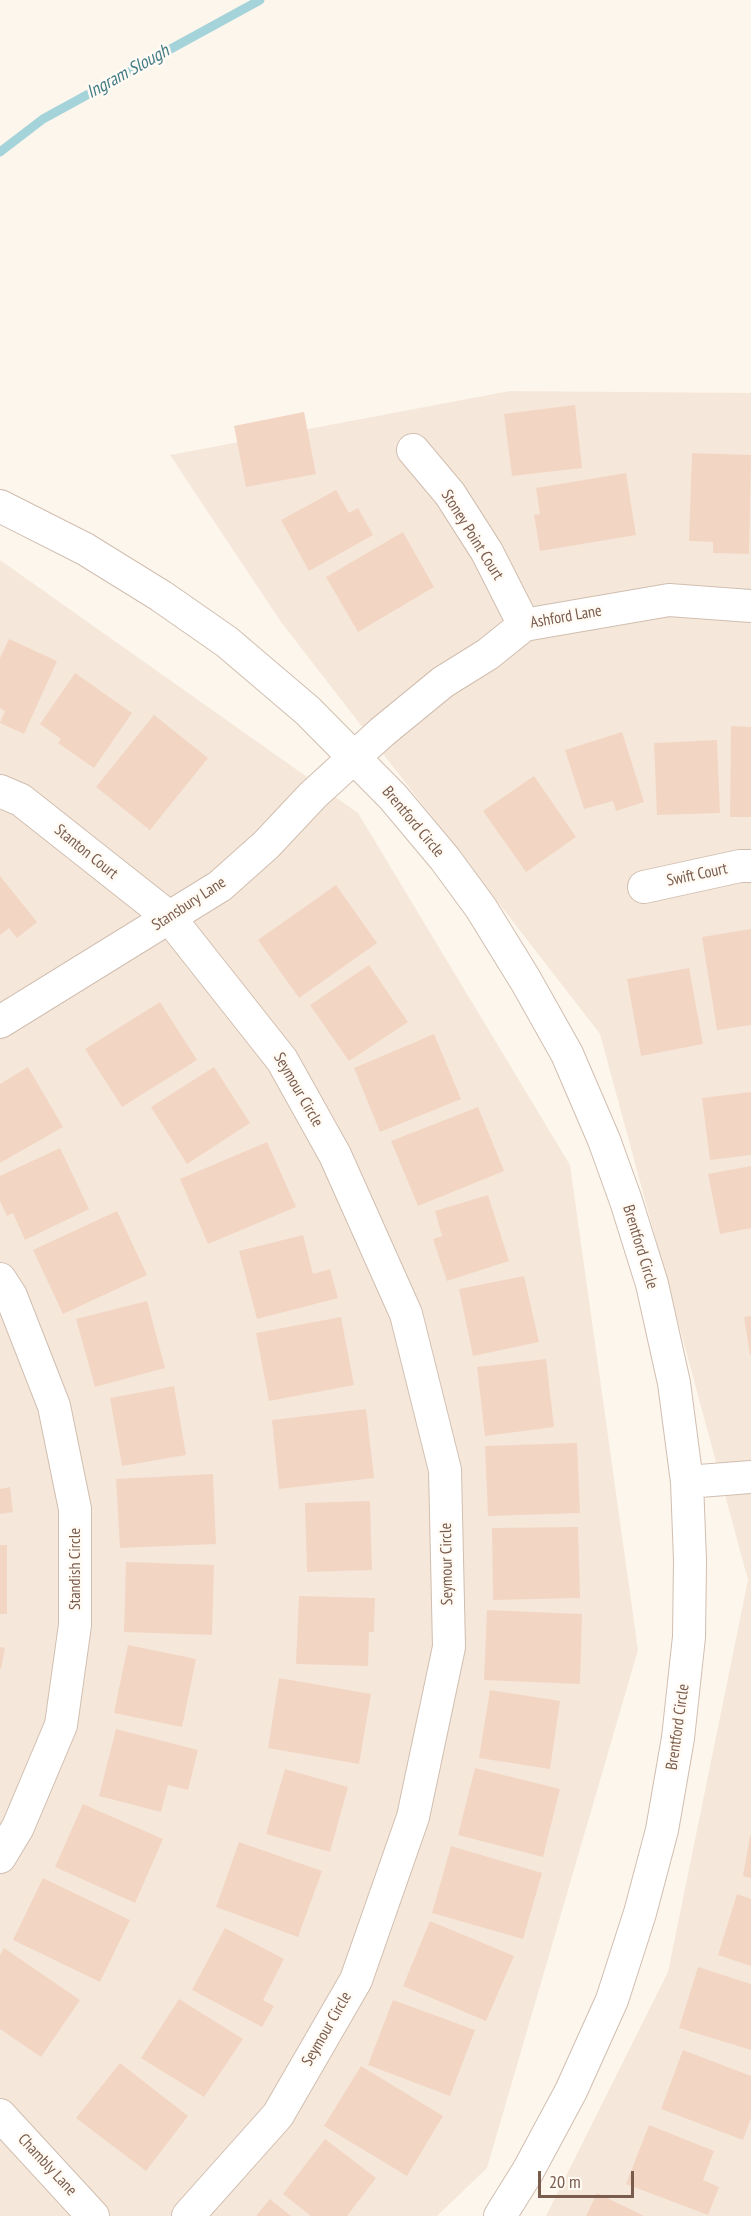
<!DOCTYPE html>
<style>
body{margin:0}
#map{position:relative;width:751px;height:2216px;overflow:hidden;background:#fdf6ec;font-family:"PT Sans Narrow",sans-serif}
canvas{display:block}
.scale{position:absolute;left:538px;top:2171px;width:96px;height:27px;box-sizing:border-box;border:3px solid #7a5c4d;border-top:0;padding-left:8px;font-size:18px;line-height:21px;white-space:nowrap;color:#7a5c4d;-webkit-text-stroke:4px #fffaf3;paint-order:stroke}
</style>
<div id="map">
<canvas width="751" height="2216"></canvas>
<div class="scale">20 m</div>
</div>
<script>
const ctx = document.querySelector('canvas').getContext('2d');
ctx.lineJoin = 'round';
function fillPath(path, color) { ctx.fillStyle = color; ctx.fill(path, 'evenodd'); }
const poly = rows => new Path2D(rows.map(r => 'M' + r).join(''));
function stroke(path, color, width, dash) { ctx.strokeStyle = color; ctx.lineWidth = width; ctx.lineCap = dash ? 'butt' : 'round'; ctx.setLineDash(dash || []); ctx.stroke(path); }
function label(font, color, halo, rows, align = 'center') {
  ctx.font = font + ' "PT Sans Narrow",sans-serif'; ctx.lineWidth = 5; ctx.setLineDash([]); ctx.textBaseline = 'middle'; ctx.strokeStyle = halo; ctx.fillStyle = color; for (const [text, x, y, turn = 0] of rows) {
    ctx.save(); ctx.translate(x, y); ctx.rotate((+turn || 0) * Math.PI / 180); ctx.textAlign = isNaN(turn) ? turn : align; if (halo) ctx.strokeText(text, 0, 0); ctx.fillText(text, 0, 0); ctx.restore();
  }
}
const residential = poly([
 [510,391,751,393,751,2216,546,2216,668,1972,748,1580,600,1034,281,622,170,455],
 [0,560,358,813,570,1165,638,1650,487,2168,437,2216,0,2216]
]);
const stream = poly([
 [0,152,43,119,260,0]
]);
const building = poly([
 [575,405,582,468,512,476,504,414],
 [304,412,316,474,246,487,234,426],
 [692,453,751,455,749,554,713,553,713,542,689,541],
 [626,473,636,535,540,551,534,515,540,514,536,488],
 [336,490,349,513,358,508,373,535,309,571,281,520],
 [403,532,434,587,358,632,326,577],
 [9,639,57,661,24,734,0,723,5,711,0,708,0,658],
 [75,673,132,713,94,768,58,743,61,739,40,724],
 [154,715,208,758,150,830,96,787],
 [731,726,751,727,751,817,730,817],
 [622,732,644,802,616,811,613,801,584,809,565,750],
 [717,740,720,813,657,815,654,743],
 [534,776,576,837,526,872,483,811],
 [0,876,37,922,17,938,9,928,0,935],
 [336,885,377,943,299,998,258,940],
 [751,929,751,1025,717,1030,702,937],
 [369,965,408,1022,349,1061,310,1005],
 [689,968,703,1044,641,1056,627,979],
 [160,1002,197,1060,122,1107,85,1049],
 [434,1034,461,1099,380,1132,354,1068],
 [28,1067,63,1127,0,1163,0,1084],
 [214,1067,250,1123,187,1164,151,1107],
 [751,1092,751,1155,710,1160,702,1098],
 [478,1107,504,1171,418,1206,391,1141],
 [267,1142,296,1207,208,1244,180,1179],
 [60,1148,89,1209,25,1240,13,1213,7,1216,0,1201,0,1176],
 [751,1166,751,1228,720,1234,708,1174],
 [488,1195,509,1261,447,1281,433,1239,442,1236,435,1211],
 [117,1211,147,1275,63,1314,33,1250],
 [303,1235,313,1274,330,1269,338,1298,257,1319,239,1251],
 [524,1276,539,1342,473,1356,459,1289],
 [147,1301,165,1368,95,1387,76,1319],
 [751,1316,751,1354,750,1355,744,1317],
 [341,1317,354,1385,269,1401,256,1333],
 [546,1359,554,1427,485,1436,477,1367],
 [174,1386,186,1455,122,1466,110,1398],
 [366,1409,374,1478,279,1489,272,1420],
 [577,1443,580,1513,488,1516,485,1446],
 [213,1474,216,1544,120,1548,116,1479],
 [10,1487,13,1512,0,1514,0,1489],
 [370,1501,372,1570,307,1572,305,1503],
 [578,1527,580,1598,493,1600,492,1528],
 [0,1545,7,1545,7,1614,0,1614],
 [126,1562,214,1565,212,1635,124,1632],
 [299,1596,375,1598,374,1632,369,1632,368,1666,296,1664],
 [487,1610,582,1614,580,1684,484,1680],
 [128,1645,196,1659,182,1727,114,1713],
 [0,1647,5,1648,1,1669,0,1669],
 [279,1678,371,1694,359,1764,268,1748],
 [490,1690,560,1701,550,1769,479,1758],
 [116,1729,198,1750,188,1790,168,1785,161,1812,99,1796],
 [475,1768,560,1789,543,1857,458,1835],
 [285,1769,348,1787,330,1852,266,1834],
 [83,1804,163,1839,135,1903,55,1867],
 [750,1836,751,1836,751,1878,743,1876],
 [239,1842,322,1871,298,1937,216,1907],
 [451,1846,542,1873,523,1939,432,1913],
 [43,1878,130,1920,100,1982,13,1940],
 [737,1894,751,1899,751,1966,718,1955],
 [430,1921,514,1956,486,2021,403,1986],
 [225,1928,284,1959,263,2000,274,2006,262,2027,192,1990],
 [4,1948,80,2000,41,2057,0,2029,0,1955],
 [698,1967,751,1984,751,2050,679,2028],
 [179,1999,243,2039,204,2097,141,2058],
 [393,2000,475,2030,450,2096,368,2065],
 [683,2050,751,2076,751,2118,743,2140,661,2109],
 [120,2063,188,2116,146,2171,76,2118],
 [361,2066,443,2116,407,2176,324,2126],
 [649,2125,714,2151,703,2180,719,2187,708,2215,626,2184],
 [325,2139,376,2178,347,2216,311,2216,283,2194],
 [597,2193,644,2216,586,2216],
 [270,2199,291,2216,256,2216]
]);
const minor = poly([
 [413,450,450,494,487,552,524,625],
 [0,506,85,549,161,596,227,642,308,711,393,797,445,859,481,908,526,981,567,1054,604,1140,626,1201,652,1284,674,1383,687,1482,690,1560,689,1637,678,1738,662,1830,640,1913,612,2000,571,2091,528,2171,500,2216],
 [0,791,21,800,169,917,282,1060,335,1155,406,1314,445,1470,449,1647,413,1817,356,1980,278,2115,188,2216],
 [644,887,740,866,751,866],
 [0,1022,220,886,266,845,313,795,382,732,443,682,488,654,524,625,669,600,751,606],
 [0,1279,11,1296,54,1406,75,1509,75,1625,61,1725,18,1827,0,1857],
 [687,1482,751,1477],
 [0,2115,93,2216]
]);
const streetNames = [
 ["Stoney Point Court",472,535,58],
 ["Ashford Lane",566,617,-10],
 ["Brentford Circle",413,822,50],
 ["Stanton Court",86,852,39],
 ["Swift Court",697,875,-12],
 ["Stansbury Lane",189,904,-33],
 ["Seymour Circle",298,1090,60],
 ["Brentford Circle",640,1247,73],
 ["Seymour Circle",447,1564,-91],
 ["Standish Circle",75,1569,-90],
 ["Brentford Circle",678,1727,-82],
 ["Seymour Circle",327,2029,-60],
 ["Chambly Lane",47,2165,47]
];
const waterNames = [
 ["Ingram Slough",128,72,-29]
];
fillPath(residential, '#f5e8da');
stroke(stream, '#a5d3da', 9);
fillPath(building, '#f3d5c3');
stroke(minor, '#d1beb0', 34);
stroke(minor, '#fff', 32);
label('16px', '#7a5c4d', '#fffaf3', streetNames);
label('italic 18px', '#437c86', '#fffaf3', waterNames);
</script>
